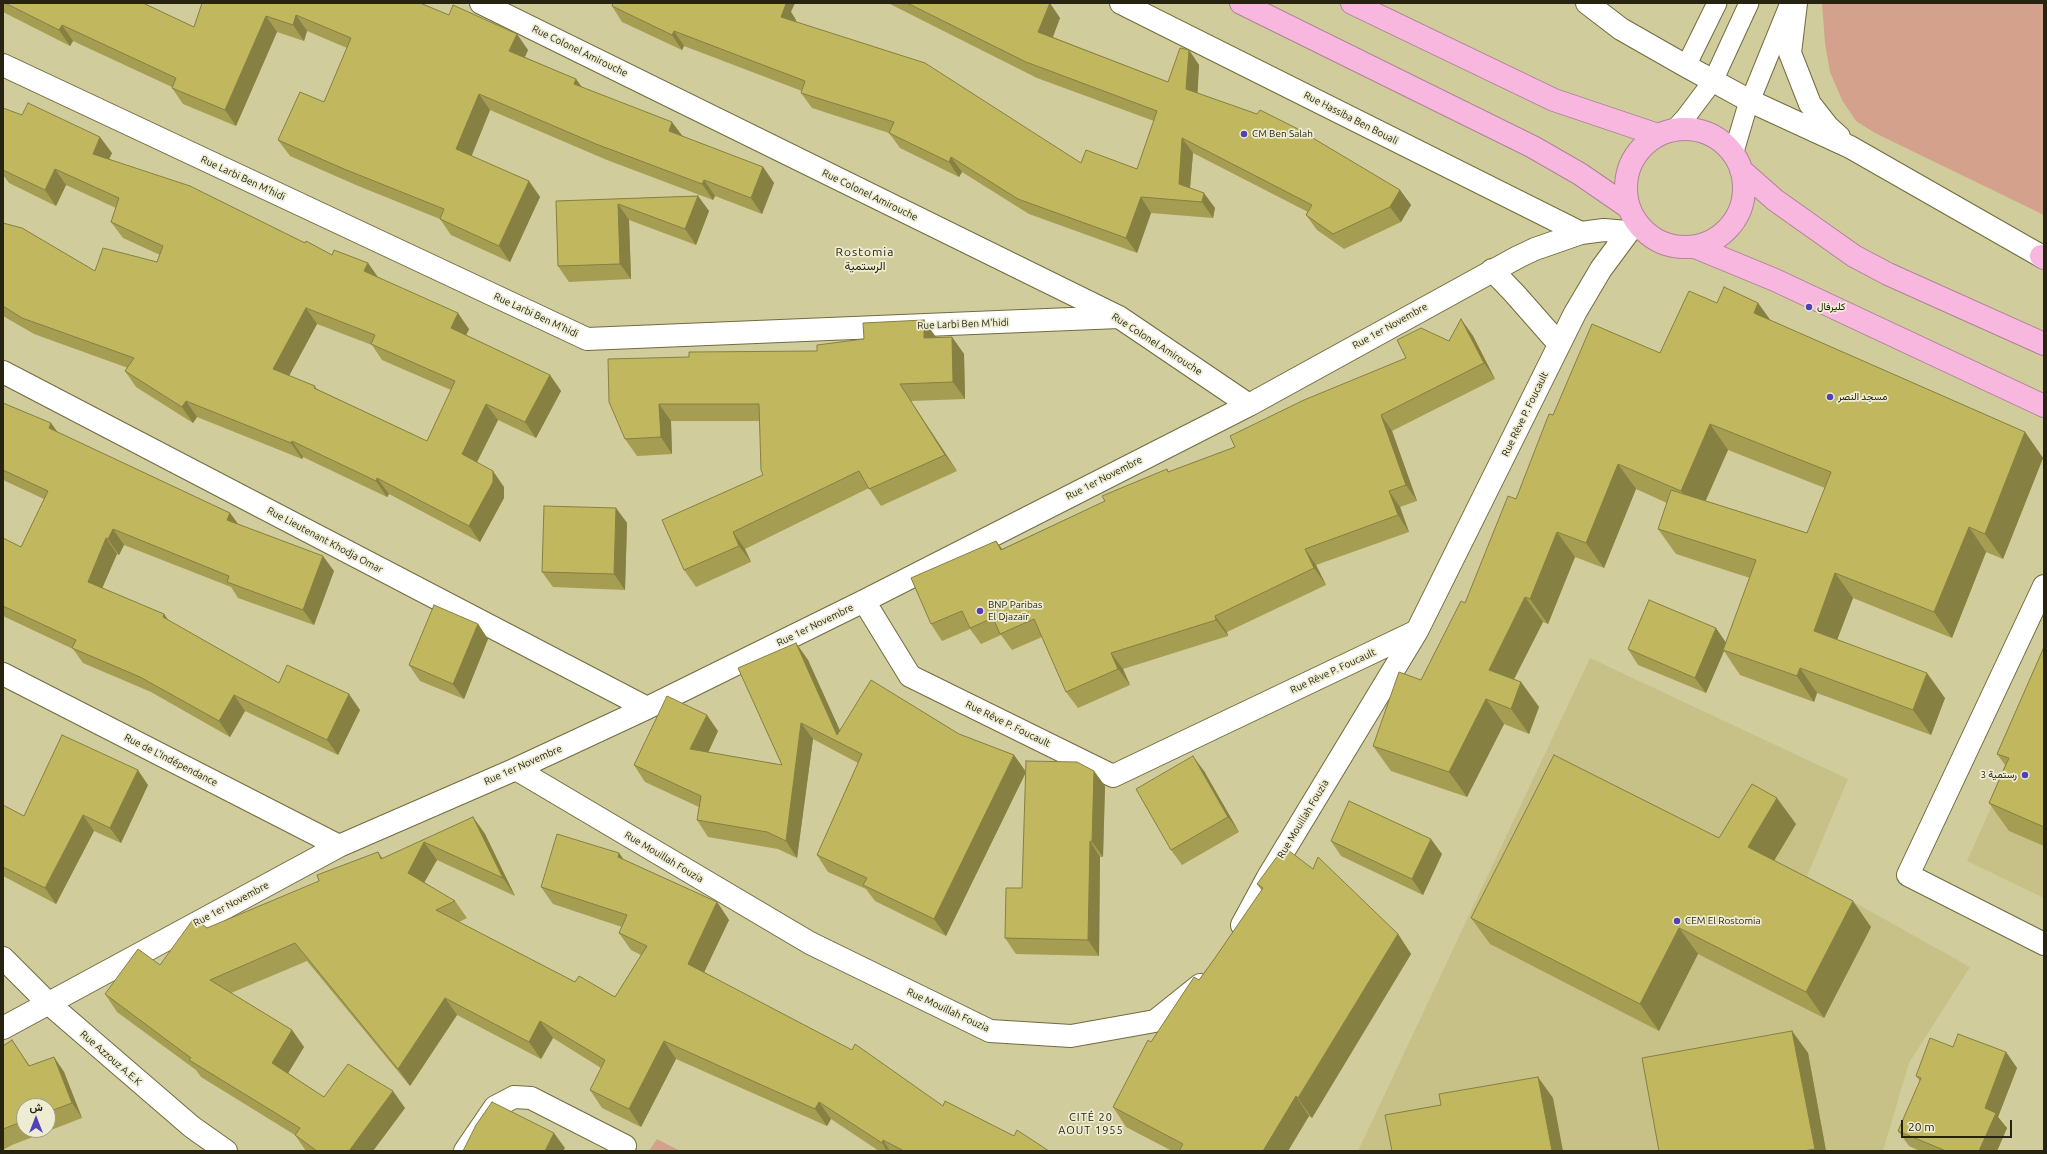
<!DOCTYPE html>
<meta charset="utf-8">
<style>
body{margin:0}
#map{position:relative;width:2047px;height:1154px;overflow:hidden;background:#d1cc9c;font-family:Ubuntu,Vazirmatn,sans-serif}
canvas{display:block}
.frame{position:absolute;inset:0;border:4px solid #262410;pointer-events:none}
.north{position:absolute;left:16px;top:1098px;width:40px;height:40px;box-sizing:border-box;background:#eeecd3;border:1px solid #9e9c85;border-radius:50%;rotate:0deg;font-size:11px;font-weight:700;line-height:16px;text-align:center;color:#262410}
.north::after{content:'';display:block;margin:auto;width:14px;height:18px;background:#5141b9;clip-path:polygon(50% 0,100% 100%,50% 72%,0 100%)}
.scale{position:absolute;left:1901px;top:1120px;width:111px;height:18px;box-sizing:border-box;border:2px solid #262410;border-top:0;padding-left:5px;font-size:12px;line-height:14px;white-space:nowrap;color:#262410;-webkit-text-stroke:3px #eeecd3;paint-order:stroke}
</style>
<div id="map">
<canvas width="2047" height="1154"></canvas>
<div class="frame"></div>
<div class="north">ش</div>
<div class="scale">20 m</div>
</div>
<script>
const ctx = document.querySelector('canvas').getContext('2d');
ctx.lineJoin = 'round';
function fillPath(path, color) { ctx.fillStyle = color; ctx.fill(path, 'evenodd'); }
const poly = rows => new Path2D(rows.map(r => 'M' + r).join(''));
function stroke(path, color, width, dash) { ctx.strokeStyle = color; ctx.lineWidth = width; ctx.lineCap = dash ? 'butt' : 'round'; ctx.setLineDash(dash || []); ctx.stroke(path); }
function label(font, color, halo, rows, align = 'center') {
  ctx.font = font + ' Ubuntu,Vazirmatn,sans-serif'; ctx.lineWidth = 3.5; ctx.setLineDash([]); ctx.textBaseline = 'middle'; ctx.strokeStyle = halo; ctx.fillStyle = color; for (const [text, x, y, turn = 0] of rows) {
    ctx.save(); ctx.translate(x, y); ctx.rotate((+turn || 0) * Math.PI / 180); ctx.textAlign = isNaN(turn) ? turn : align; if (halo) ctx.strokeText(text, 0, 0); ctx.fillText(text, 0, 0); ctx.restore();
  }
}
const built = poly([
 [1590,658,1848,779,1807,876,1970,967,1909,1063,1883,1151,1358,1151],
 [2044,690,2044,898,1967,861]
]);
const green = poly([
 [1822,3,2044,3,2044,215,1875,133,1856,121,1842,100,1830,72,1825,43],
 [657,1139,680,1151,649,1151]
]);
const lane = poly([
 [1686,66,1717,3],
 [1674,130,1685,118,1713,81,1749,3],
 [1733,155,1746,111,1790,3]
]);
const street = poly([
 [481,3,1119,317,1249,405],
 [1121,3,1581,233],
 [1587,3,1621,29,1686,66,1750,101,1850,147,2041,256,2044,256],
 [1796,3,1790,53,1810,104,1828,127,1839,137],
 [3,65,587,339,1119,317],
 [1492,270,1515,294,1559,344],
 [3,372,647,708],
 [2044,586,1908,875,2044,944],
 [864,601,910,676,1113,776,1417,631,1575,313,1601,269,1635,223],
 [3,674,339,846],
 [516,769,810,943,990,1031,1071,1036,1155,1021,1200,985],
 [1242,925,1268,877,1417,631],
 [3,958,47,1002,192,1127,226,1151],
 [3,1028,339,846,516,769,647,708,864,601,1249,405,1518,257,1535,249,1581,233,1604,230,1627,232],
 [465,1151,495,1107,514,1097,531,1098,625,1146]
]);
const highway = poly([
 [1241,3,1533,147,1580,174,1628,207],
 [1352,3,1554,100,1658,135],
 '1626 188a59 59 0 1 1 118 0a59 59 0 1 1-118 0Z',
 [1741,170,1775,200,1854,256,1888,274,2044,344],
 [1695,247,1775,280,2044,406],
 [2041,256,2044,258]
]);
const wall = poly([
 [3,3,143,3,194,27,202,3,420,3,528,50,525,57,576,79,582,87,683,137,763,167,774,183,762,214,715,196,713,200,607,160,490,110,471,156,529,181,540,197,510,262,451,235,440,219,356,185,290,156,278,140,324,102,347,48,307,31,304,41,277,32,236,126,183,104,172,88,172,87,73,41,70,46,3,12],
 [888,3,1049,3,1060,18,1053,37,1168,82,1189,50,1199,65,1197,93,1400,190,1411,205,1401,222,1344,249,1317,230,1306,215,1308,212,1193,153,1190,188,1215,208,1213,218,1151,213,1137,253,1029,214,962,172,959,177,900,148,889,133,812,108,801,93,802,91,684,46,682,50,622,22,612,6,791,12,796,20,795,21,1081,163,1137,169,1154,121,1037,78],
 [3,108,112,153,109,159,332,255,368,263,378,277,469,329,466,335,550,375,561,391,536,438,498,420,477,462,504,487,504,498,480,542,389,494,387,497,303,457,302,459,197,417,193,423,136,387,125,371,128,368,34,334,3,316,3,223,95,271,157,262,160,255,123,238,111,222,116,208,66,185,56,206,9,183,3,175],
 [317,324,372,345,382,360,451,390,427,441,317,389,315,386,289,376],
 [698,196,709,211,696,245,629,220,631,279,569,282,558,266,556,201],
 [1717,303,1758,303,1771,321,2025,432,2043,458,2003,559,1986,552,1952,638,1853,598,1837,640,1945,698,1931,735,1817,693,1814,702,1740,675,1724,651,1706,693,1638,665,1628,649,1726,642,1750,578,1676,554,1658,529,1667,503,1636,489,1604,568,1575,557,1548,624,1543,622,1514,679,1521,682,1539,707,1529,734,1504,724,1467,797,1391,771,1373,746,1421,680,1465,603,1516,499,1553,415,1660,353],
 [1728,450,1825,488,1807,533,1705,501],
 [1461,319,1473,336,1495,379,1392,431,1417,501,1400,507,1409,532,1316,565,1326,585,1227,632,1228,636,1123,669,1130,685,1078,708,1066,692,1042,637,1012,650,1001,635,981,644,970,629,942,641,931,624,996,541,1002,549,1105,501,1167,469,1169,472,1235,447,1449,341],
 [936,337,936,338,952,337,964,354,965,399,911,401,957,471,881,506,869,488,745,549,751,562,696,587,684,570,763,475,759,421,671,421,672,454,637,456,625,439,689,357,817,351],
 [3,403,51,423,57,432,230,513,238,524,334,571,314,625,238,598,231,587,124,545,119,555,117,554,102,588,164,614,169,621,279,683,360,710,338,755,245,711,230,737,151,692,83,663,73,649,3,616,3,538,21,547,44,499,3,480],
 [616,508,627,523,625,590,553,587,542,572],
 [478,624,488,639,464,699,420,681,409,665],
 [796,643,808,660,840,731,959,734,1014,755,1026,772,946,936,875,901,866,889,828,872,817,855,858,763,813,739,797,858,778,849,708,837,697,820,699,807,645,782,634,765,718,731,708,752,782,765],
 [2044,647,2044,846,2009,831,1989,803,2005,765,1997,754],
 [1094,771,1105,786,1103,857,1100,857,1099,956,1016,954,1005,938,1022,888],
 [1204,771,1239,832,1182,865,1171,850],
 [148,785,121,843,94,831,56,904,3,876,3,805,24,816],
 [473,817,485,834,515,896,437,860,424,882,455,901,467,918,459,922,575,982,615,997,641,955,631,950,619,933,622,927,553,904,541,887,619,853,623,859,717,902,729,920,704,972,943,1106,1049,1151,879,1151,831,1119,827,1126,676,1059,641,1127,602,1108,590,1090,601,1068,553,1038,541,1059,457,1015,410,1086,307,961,231,993,292,1030,304,1047,288,1073,324,1097,405,1108,373,1151,306,1151,295,1135,201,1077,196,1070,117,1012,105,994,160,965,207,928,383,859],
 [1796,824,1774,861,1871,927,1824,1018,1698,954,1659,1031,1490,944,1471,918,1719,838],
 [1331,841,1442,854,1423,895,1341,856],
 [1257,884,1398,934,1411,954,1312,1118,1309,1116,1288,1151,1172,1151,1126,1127,1113,1107,1151,1042,1199,980,1262,891],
 [1792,1031,1808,1053,1826,1151,1659,1151],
 [12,1040,30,1066,54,1057,64,1072,82,1118,12,1145,3,1150,3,1046],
 [24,1106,48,1106,48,1130,24,1130],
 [1953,1047,2006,1052,2017,1068,1998,1117,2007,1128,1997,1151,1920,1151,1909,1146,1898,1131,1920,1081,1916,1076]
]);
const shadedWall = poly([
 [779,3,795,3,791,12,796,20,791,32,781,17],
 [1050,3,1060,18,1049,47,1038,32],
 [296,15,307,31,304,41,293,25],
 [266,16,277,32,236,126,225,110],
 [62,25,73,41,70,46,59,30],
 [674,31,684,46,682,50,672,35],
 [517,34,528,50,520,67,509,51],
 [1189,50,1199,65,1197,104,1186,89],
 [576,79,587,95,574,84],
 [479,94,490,110,468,165,456,149],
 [672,122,684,138,669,131],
 [100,137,112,153,104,170,93,154],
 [1182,138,1193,153,1189,199,1179,184],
 [951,157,962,172,959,177,949,162],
 [763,167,774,183,762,214,751,198],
 [55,169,66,185,56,206,45,190],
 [704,180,715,196,713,200,702,184],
 [529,181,540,197,510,262,499,246],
 [1400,190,1411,205,1401,222,1390,207],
 [1204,193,1215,208,1213,218,1202,202],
 [698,196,709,211,696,245,685,229],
 [1141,197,1151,213,1137,253,1126,238],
 [618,204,629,220,631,279,620,264],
 [368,263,379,279,364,271],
 [1758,303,1776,328,1754,313],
 [306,308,317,324,284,385,273,369],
 [458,313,469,329,462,344,451,328],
 [1461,319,1473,336,1495,379,1484,363],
 [924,320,936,337,936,355,924,338],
 [952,337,964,354,965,399,953,382],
 [550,375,561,391,536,438,525,422],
 [900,384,911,401,957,471,945,455],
 [186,401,197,417,193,423,182,407],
 [486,404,498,420,473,470,462,454],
 [659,404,671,421,672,454,661,437],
 [1381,415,1392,431,1417,501,1406,485],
 [51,423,62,438,49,428],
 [1710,424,1728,450,1699,516,1681,491],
 [2025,432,2043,458,2003,559,1985,534],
 [292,441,303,457,302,459,291,443],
 [1618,464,1636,489,1604,568,1586,543],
 [493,471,504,487,504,498,480,542,469,526],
 [377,478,389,494,387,497,376,481],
 [1389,491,1400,507,1409,532,1398,515],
 [616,508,627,523,625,590,614,574],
 [230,513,241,528,227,520],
 [1969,527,1986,552,1952,638,1934,612],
 [113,529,124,545,119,555,108,539],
 [733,532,745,549,751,562,739,546],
 [1557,532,1575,557,1548,624,1530,599],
 [106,538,117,554,98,598,88,582],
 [996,541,1008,557,1001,550],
 [1305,549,1316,565,1326,585,1314,568],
 [323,556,334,571,314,625,303,610],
 [1835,573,1853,598,1831,656,1814,631],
 [1525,597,1543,622,1506,695,1489,670],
 [164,614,175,630,163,617],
 [1215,616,1227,632,1228,636,1216,620],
 [478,624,488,639,464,699,453,684],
 [1716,628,1727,644,1723,650,1724,651,1706,693,1695,678],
 [796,643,808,660,847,746,837,735],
 [1111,653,1123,669,1130,685,1118,669],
 [1800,668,1817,693,1814,702,1797,676],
 [1927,673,1945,698,1931,735,1913,710],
 [1521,682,1539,707,1529,734,1511,709],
 [349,694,360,710,338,755,327,740],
 [234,695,245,711,230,737,219,721],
 [1486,699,1504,724,1467,797,1449,772],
 [707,715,718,731,702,766,690,749],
 [801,723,813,739,797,858,786,841],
 [1014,755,1026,772,946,936,934,919],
 [1193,756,1204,771,1239,832,1228,817],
 [138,770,148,785,121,843,110,828],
 [1094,771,1105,786,1103,857,1092,842],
 [1777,798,1796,824,1766,874,1748,847],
 [83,815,94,831,56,904,45,888],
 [473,817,485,834,515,896,503,878],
 [1431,839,1442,854,1423,895,1412,879],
 [1090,841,1100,857,1099,956,1088,940],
 [424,842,437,860,420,890,408,873],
 [378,852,390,869,381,859],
 [619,853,631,870,618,857],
 [1853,901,1871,927,1824,1018,1806,992],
 [717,902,729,920,700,981,688,964],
 [1679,928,1698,954,1659,1031,1640,1004],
 [1398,934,1411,954,1312,1118,1298,1098],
 [445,998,457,1015,410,1086,398,1069],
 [540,1021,553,1038,541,1059,529,1042],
 [292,1030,304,1047,284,1080,272,1063],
 [1792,1031,1808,1053,1826,1151,1816,1151,1815,1149],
 [664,1041,676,1059,641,1127,629,1109],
 [2006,1052,2017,1068,1998,1117,2007,1128,1997,1151,1979,1151,1985,1108],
 [54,1057,64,1072,82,1118,72,1103],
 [1538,1077,1553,1098,1563,1151,1552,1151],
 [393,1091,405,1108,373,1151,349,1151],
 [1296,1096,1309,1116,1288,1151,1263,1151],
 [819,1102,831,1119,827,1126,815,1109],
 [554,1133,565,1148,563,1151,545,1151],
 [883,1140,890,1151,887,1151,882,1143]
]);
const building = poly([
 [5,3,143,3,194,27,202,3,420,3,449,15,453,5,517,34,509,51,576,79,574,84,672,122,669,131,763,167,751,198,704,180,702,184,596,144,479,94,456,149,529,181,499,246,440,219,444,209,344,169,278,140,300,92,324,102,351,38,296,15,293,25,266,16,225,110,172,88,176,78,62,25,59,30,5,3],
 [613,3,782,3,786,4,781,17,925,63,1081,163,1086,150,1137,169,1157,111,1026,62,907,3,1050,3,1038,32,1168,82,1180,48,1189,50,1186,89,1257,114,1260,110,1296,128,1400,190,1390,207,1333,234,1306,215,1312,205,1182,138,1179,184,1204,193,1202,202,1141,197,1126,238,1018,199,951,157,949,162,889,133,894,122,801,93,805,81,674,31,672,35,612,6,613,3],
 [28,103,100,137,93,154,190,186,305,243,306,241,332,255,334,250,368,263,364,271,458,313,451,328,550,375,525,422,486,404,462,454,493,471,493,482,469,526,377,478,376,481,292,441,291,443,186,401,182,407,125,371,134,358,22,318,3,306,3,223,22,228,95,271,103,248,157,262,163,246,111,222,119,198,55,169,45,190,3,170,3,108,22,115,28,103],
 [306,308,375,335,371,344,455,381,427,441,314,388,315,386,273,369,306,308],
 [698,196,685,229,618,204,620,264,558,266,556,201,698,196],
 [1724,287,1758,303,1754,313,2025,432,1985,534,1969,527,1934,612,1835,573,1814,631,1927,673,1913,710,1800,668,1797,676,1723,650,1756,560,1658,529,1671,490,1807,533,1831,472,1710,424,1681,491,1618,464,1586,543,1557,532,1530,599,1525,597,1489,670,1521,682,1511,709,1486,699,1449,772,1373,746,1399,672,1421,680,1461,601,1465,603,1508,496,1516,499,1549,414,1553,415,1592,324,1660,353,1689,291,1717,303,1724,287],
 [1461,319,1484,363,1381,415,1406,485,1389,491,1398,515,1305,549,1314,568,1215,616,1216,620,1111,653,1118,669,1066,692,1034,619,1000,634,993,618,970,628,962,611,931,624,911,578,996,541,1001,550,1105,501,1102,496,1167,469,1168,472,1235,447,1230,436,1304,400,1406,358,1397,340,1421,328,1449,341,1461,319],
 [924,320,924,338,952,337,953,382,900,384,945,455,869,489,859,471,733,532,739,546,684,570,662,520,763,475,761,470,759,404,659,404,661,437,625,439,609,402,608,359,689,357,689,352,817,351,817,345,864,339,863,323,924,320],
 [3,403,51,423,49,428,230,513,227,520,323,556,303,610,227,582,229,576,113,529,108,539,106,538,88,582,164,614,163,617,279,683,287,665,349,694,327,740,234,695,219,721,140,677,72,648,76,640,3,606,3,538,21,547,48,491,3,470,3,403],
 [544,506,616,508,614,574,542,572,544,506],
 [1649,600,1716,628,1695,678,1628,649,1649,600],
 [434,605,478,624,453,684,409,665,434,605],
 [796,643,837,735,871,680,959,734,1014,755,934,919,863,885,867,878,817,855,862,754,801,723,786,841,767,832,697,820,701,796,634,765,667,696,707,715,690,749,782,765,738,668,796,643],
 [2044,647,2044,827,1989,803,2009,758,1997,754,2044,647],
 [62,735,138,770,110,828,83,815,45,888,3,867,3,805,24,816,62,735],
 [1554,755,1719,838,1752,784,1777,798,1748,847,1853,901,1806,992,1679,928,1640,1004,1471,918,1554,755],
 [1193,756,1228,817,1171,850,1136,789,1193,756],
 [1026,761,1077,762,1094,771,1092,842,1090,841,1088,940,1005,938,1006,888,1022,888,1026,761],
 [1349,801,1431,839,1412,879,1331,841,1349,801],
 [473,817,503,878,424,842,408,873,455,901,436,910,575,982,579,976,615,997,647,946,619,933,627,915,541,887,557,834,619,853,618,857,717,902,688,964,852,1050,855,1044,943,1106,945,1101,1014,1136,1017,1130,1049,1151,904,1151,883,1140,882,1143,819,1102,815,1109,664,1041,629,1109,590,1090,605,1060,540,1021,529,1042,445,998,398,1069,295,943,210,980,292,1030,272,1063,324,1097,348,1064,393,1091,349,1151,317,1151,295,1135,300,1128,189,1060,191,1058,105,994,138,949,160,965,194,918,207,928,319,881,317,875,378,852,381,859,473,817],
 [1284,847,1313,869,1318,857,1398,934,1298,1098,1296,1096,1263,1151,1179,1151,1183,1144,1113,1107,1148,1040,1151,1042,1194,977,1199,980,1215,958,1263,888,1257,884,1284,847],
 [1792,1031,1815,1149,1803,1151,1659,1151,1642,1058,1792,1031],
 [1958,1034,2006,1052,1985,1108,1996,1113,1979,1151,1946,1151,1898,1131,1921,1078,1916,1076,1930,1038,1953,1047,1958,1034],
 [12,1040,29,1066,54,1057,72,1103,48,1112,48,1106,24,1106,24,1121,3,1129,3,1046,12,1040],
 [1538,1077,1552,1151,1392,1151,1385,1115,1441,1105,1439,1094,1538,1077],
 [492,1102,554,1133,545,1151,463,1151,476,1125,492,1102]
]);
const markers = [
 [1244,134,4,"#5141b9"],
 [1809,307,4,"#5141b9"],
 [1830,397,4,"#5141b9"],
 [980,611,4,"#5141b9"],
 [2025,775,4,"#5141b9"],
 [1677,921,4,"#5141b9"]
];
const streetNames = [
 ["Rue Colonel Amirouche",580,51,26],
 ["Rue Hassiba Ben Bouali",1351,118,27],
 ["Rue Larbi Ben M'hidi",243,178,25],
 ["Rue Colonel Amirouche",870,195,26],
 ["Rue Larbi Ben M'hidi",536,315,25],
 ["Rue Larbi Ben M'hidi",963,324,-2],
 ["Rue 1er Novembre",1390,326,-29],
 ["Rue Colonel Amirouche",1157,344,33],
 ["Rue Rêve P. Foucault",1525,414,-64],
 ["Rue 1er Novembre",1104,478,-27],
 ["Rue Lieutenant Khodja Omar",325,540,28],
 ["Rue 1er Novembre",815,625,-26],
 ["Rue Rêve P. Foucault",1333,671,-25],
 ["Rue Rêve P. Foucault",1008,724,26],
 ["Rue de L'Indépendance",171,760,27],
 ["Rue 1er Novembre",523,765,-24],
 ["Rue Mouillah Fouzia",1303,819,-59],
 ["Rue Mouillah Fouzia",664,857,31],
 ["Rue 1er Novembre",231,904,-28],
 ["Rue Mouillah Fouzia",948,1010,25],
 ["Rue Azzouz A.E.K",111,1058,41]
];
const poiNames = [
 ["CM Ben Salah",1252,134],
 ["كليرفال",1817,307],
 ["مسجد النصر",1838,397],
 ["BNP Paribas",988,605],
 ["El Djazaïr",988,617],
 ["رستمية 3",2017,775,"right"],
 ["CEM El Rostomia",1685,921]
];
const neighbourhoodNames = [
 ["CITÉ 20",1091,1117],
 ["AOUT 1955",1091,1130]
];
const quarterNames = [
 ["Rostomia",865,252],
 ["الرستمية",865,266]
];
fillPath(built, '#c7c188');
fillPath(green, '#d4a18c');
stroke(lane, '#706c3e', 21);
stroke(street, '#706c3e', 24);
stroke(highway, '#ae8496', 24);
stroke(lane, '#fff', 19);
stroke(street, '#fff', 22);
stroke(highway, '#f8b7de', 22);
fillPath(wall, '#a59d51');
fillPath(shadedWall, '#868042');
fillPath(building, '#c0b75e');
stroke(building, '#868042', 1);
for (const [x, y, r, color] of markers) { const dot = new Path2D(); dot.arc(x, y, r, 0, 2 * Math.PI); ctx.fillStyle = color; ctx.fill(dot); stroke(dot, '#eeecd3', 1.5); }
label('10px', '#262410', '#eeecd3', streetNames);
label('10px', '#262410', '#eeecd3', poiNames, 'left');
ctx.letterSpacing = '1px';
label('11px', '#262410', '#eeecd3', neighbourhoodNames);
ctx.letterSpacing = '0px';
ctx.letterSpacing = '1px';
label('12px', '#262410', '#eeecd3', quarterNames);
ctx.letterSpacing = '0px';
</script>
